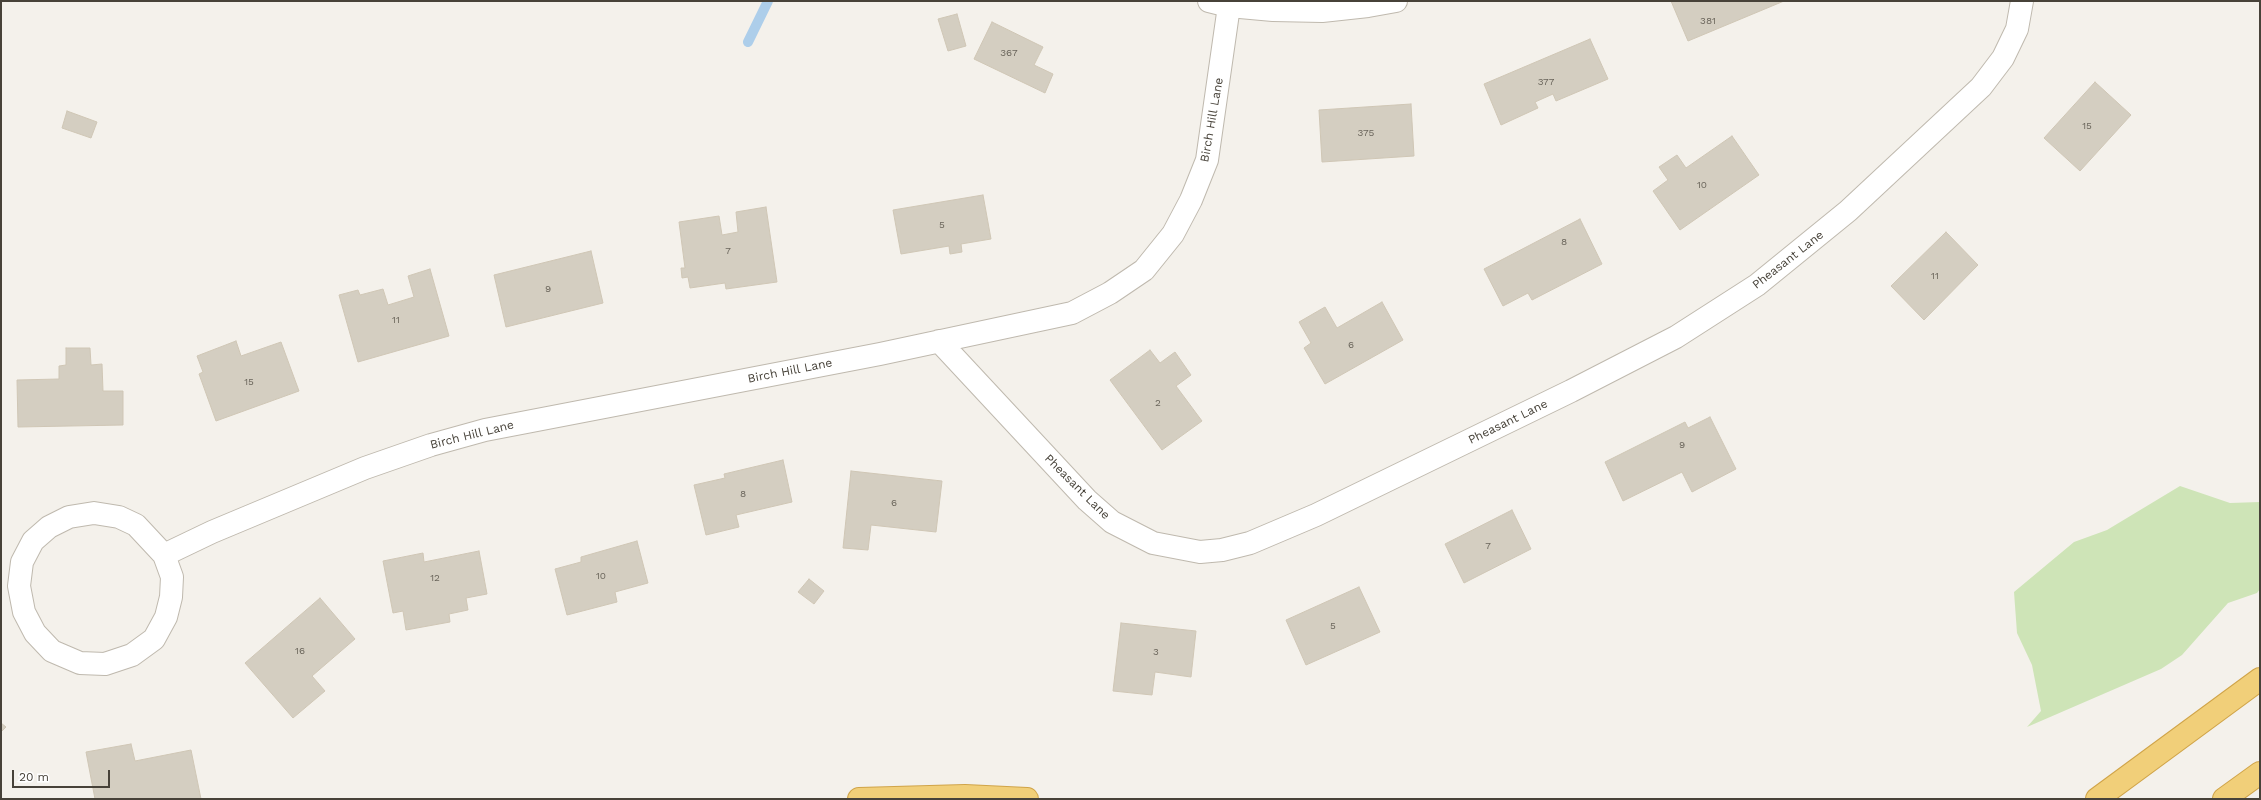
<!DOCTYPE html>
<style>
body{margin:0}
#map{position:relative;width:2261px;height:800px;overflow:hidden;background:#f4f1eb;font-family:"Work Sans",sans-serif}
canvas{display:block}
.frame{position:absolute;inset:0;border:2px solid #474239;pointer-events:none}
.scale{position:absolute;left:12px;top:770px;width:98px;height:18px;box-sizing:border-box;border:2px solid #474239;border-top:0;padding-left:5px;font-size:12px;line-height:14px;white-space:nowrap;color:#474239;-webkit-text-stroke:3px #fff;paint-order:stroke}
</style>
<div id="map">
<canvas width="2261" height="800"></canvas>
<div class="frame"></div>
<div class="scale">20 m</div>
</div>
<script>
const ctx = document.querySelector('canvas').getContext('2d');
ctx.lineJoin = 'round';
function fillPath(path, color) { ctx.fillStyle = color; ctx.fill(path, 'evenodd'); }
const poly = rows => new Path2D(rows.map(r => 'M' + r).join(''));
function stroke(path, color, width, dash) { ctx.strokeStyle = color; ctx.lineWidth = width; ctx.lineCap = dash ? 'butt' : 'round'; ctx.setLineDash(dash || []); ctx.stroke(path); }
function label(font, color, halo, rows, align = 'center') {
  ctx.font = font + ' "Work Sans",sans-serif'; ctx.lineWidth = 4; ctx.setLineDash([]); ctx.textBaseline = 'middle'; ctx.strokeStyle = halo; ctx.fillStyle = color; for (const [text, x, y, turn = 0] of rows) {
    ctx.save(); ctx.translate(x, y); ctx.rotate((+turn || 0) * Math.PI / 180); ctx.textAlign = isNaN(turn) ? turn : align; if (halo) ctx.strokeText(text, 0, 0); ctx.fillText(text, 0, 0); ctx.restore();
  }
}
const green = poly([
 [2180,486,2230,503,2260,502,2260,589,2257,593,2228,603,2182,655,2161,669,2027,727,2041,711,2032,665,2017,633,2014,592,2074,542,2107,530]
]);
const stream = poly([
 [748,42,768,1]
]);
const building = poly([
 [1671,1,1784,1,1688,41,1671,1],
 [957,14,966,46,948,51,938,19,957,14],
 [992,22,1043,47,1034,65,1053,74,1045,93,974,59,992,22],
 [1590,39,1608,79,1556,101,1553,94,1535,102,1538,108,1501,125,1484,84,1590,39],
 [2095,82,2131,115,2080,171,2044,138,2095,82],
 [1411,104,1414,156,1322,162,1319,110,1411,104],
 [67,111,97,122,91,138,62,128,67,111],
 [1732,136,1759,175,1680,230,1653,191,1668,180,1659,167,1677,155,1686,168,1732,136],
 [983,195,991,239,961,244,962,252,950,254,949,246,901,254,893,210,983,195],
 [766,207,777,282,726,289,725,283,690,288,688,277,682,278,681,268,685,268,679,222,719,216,722,235,738,232,736,212,766,207],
 [1580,219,1602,264,1532,300,1528,293,1503,306,1484,269,1580,219],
 [1946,232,1978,265,1924,320,1891,286,1946,232],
 [591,251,603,303,506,327,494,275,591,251],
 [430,269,449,336,358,362,339,295,358,290,360,295,383,289,388,305,414,297,408,276,430,269],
 [1382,302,1403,340,1325,384,1304,348,1311,343,1299,322,1325,307,1337,328,1382,302],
 [236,341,241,356,281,342,299,391,216,421,199,374,203,372,197,356,236,341],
 [66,348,90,348,91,365,102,364,103,391,123,391,123,425,18,427,17,380,59,379,59,366,66,365,66,348],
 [1150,350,1160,363,1175,352,1191,375,1176,386,1202,421,1162,450,1110,380,1150,350],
 [1710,417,1736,469,1692,492,1682,472,1623,501,1605,462,1685,422,1688,428,1710,417],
 [783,460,792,502,736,515,739,527,706,535,694,485,725,478,724,474,783,460],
 [851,471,942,481,936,532,871,525,868,550,843,548,851,471],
 [1512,510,1531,549,1464,583,1445,544,1512,510],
 [637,541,648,583,615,592,617,602,567,615,555,569,581,562,581,557,637,541],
 [479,551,487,594,466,598,468,610,449,614,450,622,406,630,403,611,393,613,383,561,423,553,424,562,479,551],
 [809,579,824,591,814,604,798,592,809,579],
 [1359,587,1380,632,1306,665,1286,620,1359,587],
 [320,598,355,639,312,676,325,691,293,718,245,663,320,598],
 [1121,623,1196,631,1191,677,1155,672,1152,695,1113,691,1121,623],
 [1,723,6,727,1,732,1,723],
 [131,744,135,761,191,750,201,799,95,799,86,752,131,744]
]);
const minor = poly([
 [939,341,1087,500,1112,522,1153,543,1200,552,1222,550,1250,543,1316,515,1571,391,1676,337,1757,285,1848,211,1981,87,2003,58,2017,29,2022,1],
 [164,555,136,525,119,517,94,513,69,517,49,527,33,541,22,562,19,586,24,612,35,633,52,651,80,663,105,664,132,655,154,639,166,617,171,597,172,577,164,555,212,532,365,468,431,445,485,430,880,354,1072,313,1110,293,1144,270,1173,234,1191,200,1207,160,1229,6]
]);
const tertiary = poly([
 [1209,1,1229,6,1273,10,1322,11,1368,6,1396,1]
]);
const motorway = poly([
 [859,799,965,796,1027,799],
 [2097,799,2260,679],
 [2224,799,2260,773]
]);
const numberNames = [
 ["381",1708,21],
 ["367",1009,53],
 ["377",1546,82],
 ["15",2087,126],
 ["375",1366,133],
 ["10",1702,185],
 ["5",942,225],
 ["8",1564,242],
 ["7",728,251],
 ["11",1935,276],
 ["9",548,289],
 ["11",396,320],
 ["6",1351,345],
 ["15",249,382],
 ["2",1158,403],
 ["9",1682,445],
 ["8",743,494],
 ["6",894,503],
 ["7",1488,546],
 ["10",601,576],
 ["12",435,578],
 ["5",1333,626],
 ["16",300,651],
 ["3",1156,652]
];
const streetNames = [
 ["Birch Hill Lane",1212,120,-80],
 ["Pheasant Lane",1788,260,-38],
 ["Birch Hill Lane",790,371,-11],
 ["Pheasant Lane",1508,422,-26],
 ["Birch Hill Lane",472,435,-14],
 ["Pheasant Lane",1077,487,45]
];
fillPath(green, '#cee4b7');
stroke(stream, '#adceea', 10);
fillPath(building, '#d4cec1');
stroke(building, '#cfc6b5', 1);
stroke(minor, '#bfb9ae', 24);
stroke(tertiary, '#bfb9ae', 24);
stroke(motorway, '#d0a449', 24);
stroke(minor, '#fff', 22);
stroke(tertiary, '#fff', 22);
stroke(motorway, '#f1cf79', 22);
label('10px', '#6a655b', null, numberNames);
label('12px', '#474239', '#fff', streetNames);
</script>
